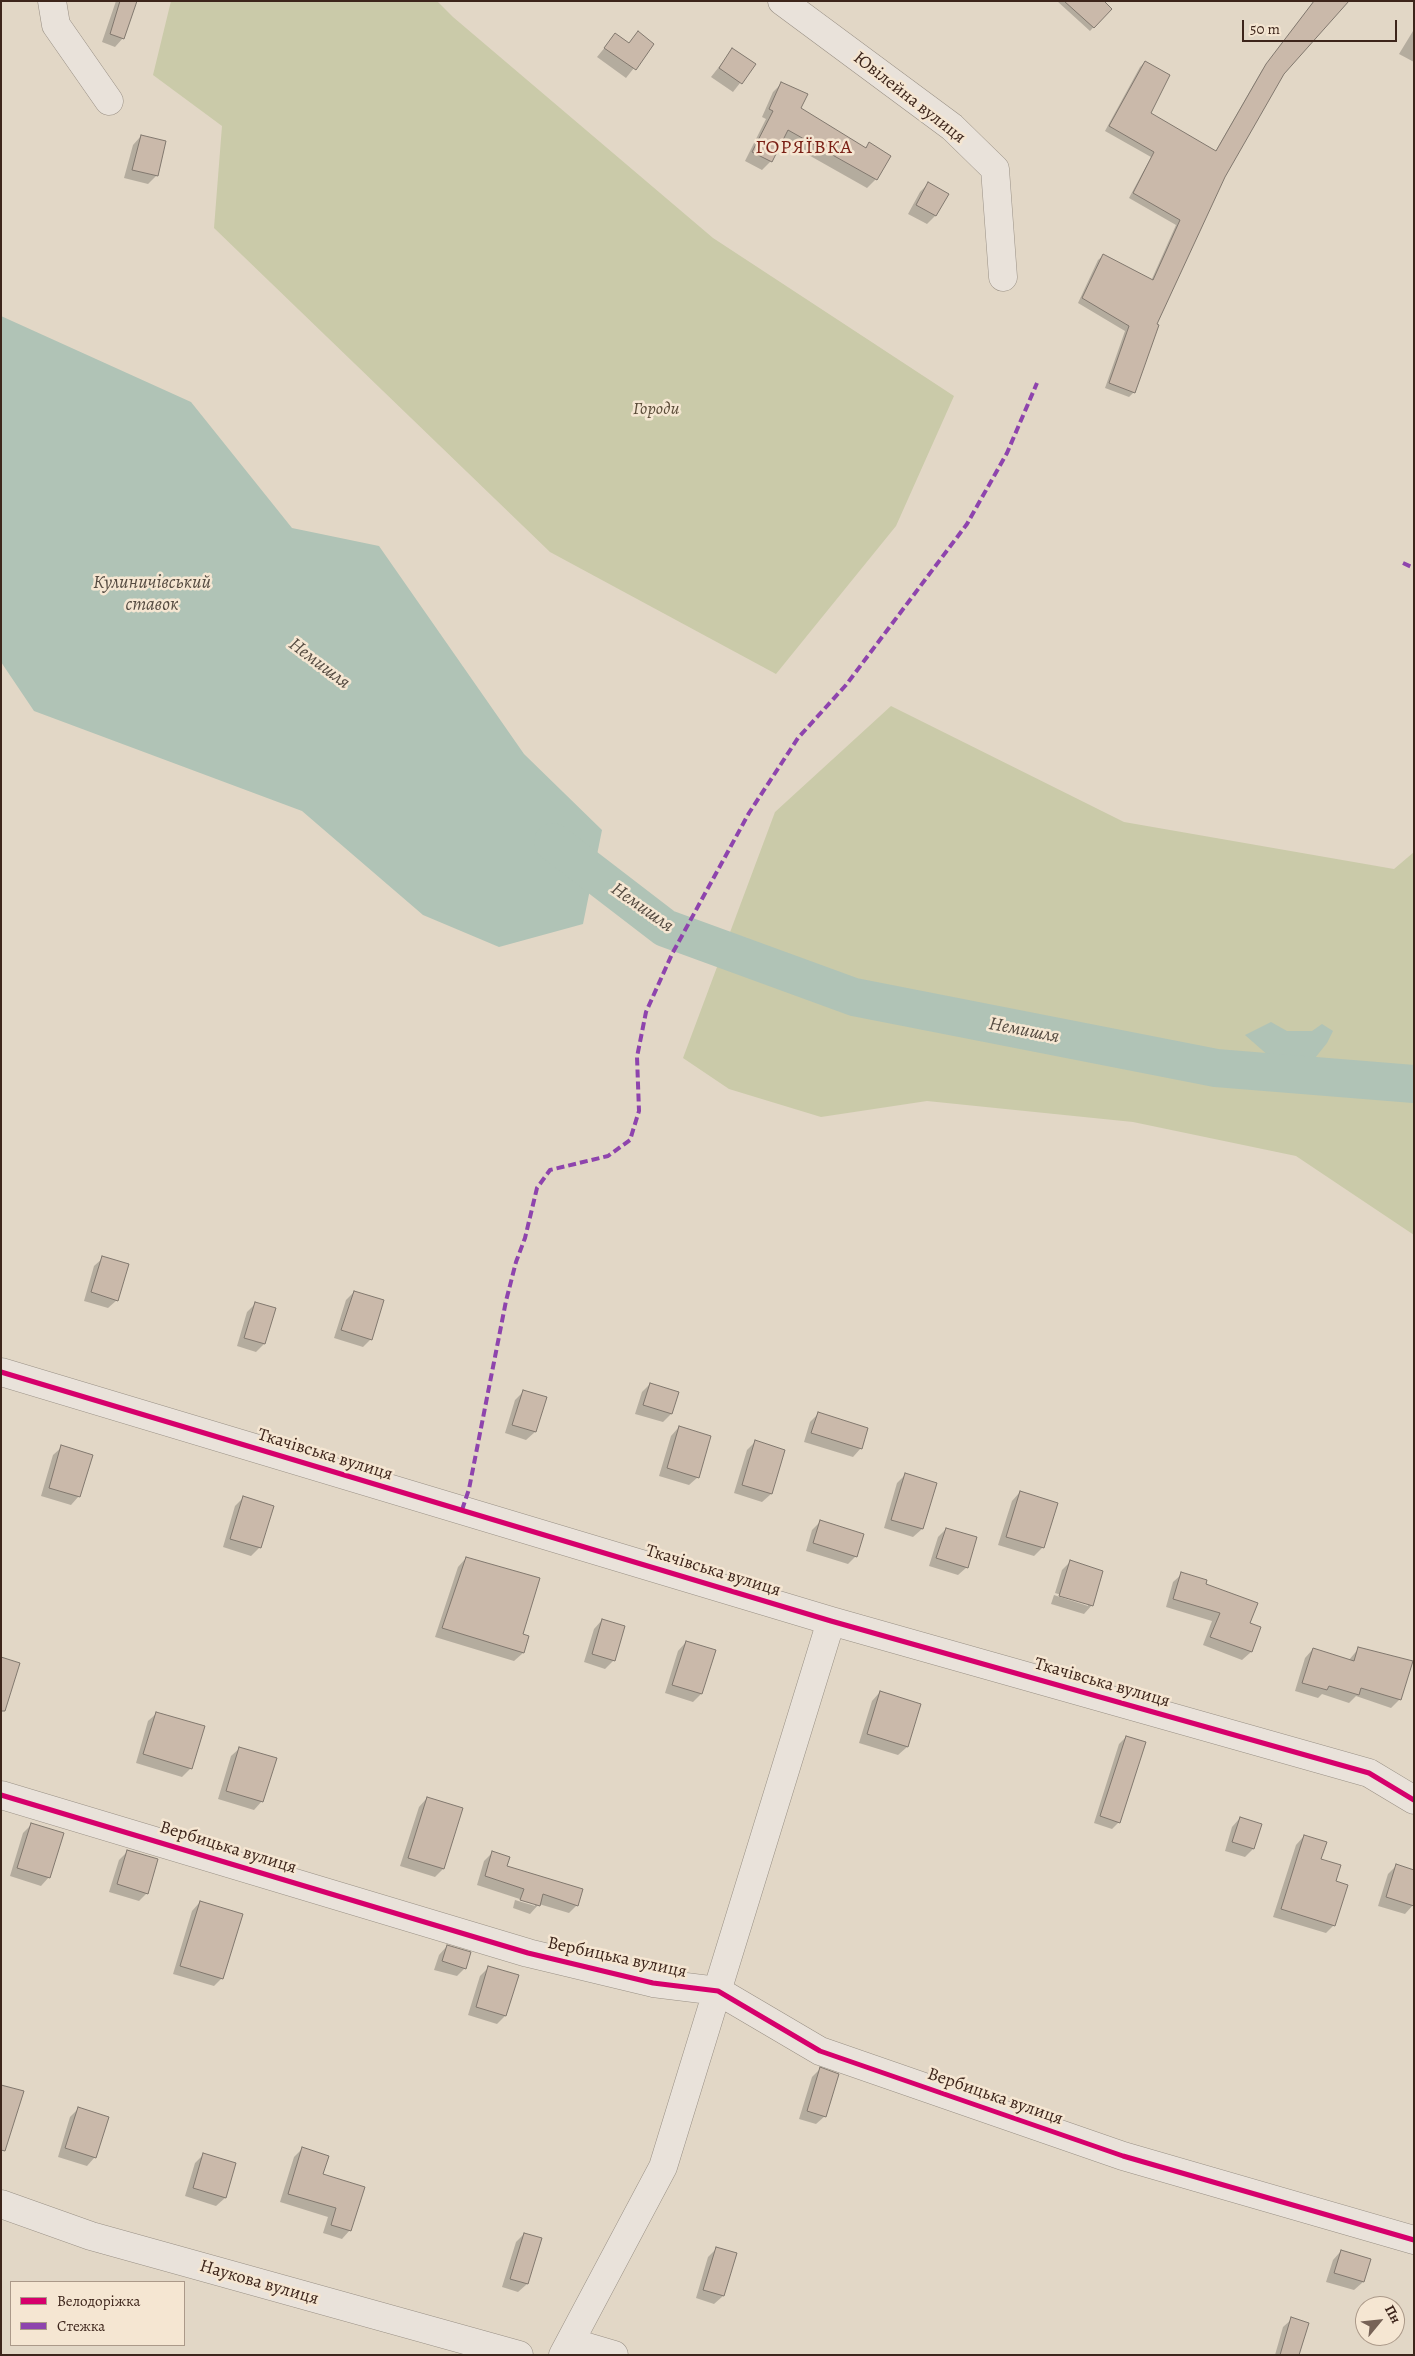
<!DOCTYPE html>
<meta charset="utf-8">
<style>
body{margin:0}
#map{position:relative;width:1415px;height:2356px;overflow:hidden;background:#e2d7c6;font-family:Alegreya,serif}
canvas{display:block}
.frame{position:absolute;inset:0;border:2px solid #3d251b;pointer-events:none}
.legend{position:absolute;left:10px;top:2281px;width:175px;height:65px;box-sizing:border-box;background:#f5e6d2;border:1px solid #ab9989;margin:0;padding:6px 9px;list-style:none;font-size:15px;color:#3d251b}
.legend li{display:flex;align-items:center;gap:10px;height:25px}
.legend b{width:25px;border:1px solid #ab9989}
.north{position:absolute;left:1355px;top:2296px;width:50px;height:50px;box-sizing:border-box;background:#f5e6d2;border:1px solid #ab9989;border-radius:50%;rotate:62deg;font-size:14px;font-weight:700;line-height:20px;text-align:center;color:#3d251b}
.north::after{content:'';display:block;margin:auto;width:18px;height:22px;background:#776357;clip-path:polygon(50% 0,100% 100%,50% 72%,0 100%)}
.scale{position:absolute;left:1242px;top:20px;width:155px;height:22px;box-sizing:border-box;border:2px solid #3d251b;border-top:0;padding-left:6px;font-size:15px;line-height:18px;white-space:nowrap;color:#3d251b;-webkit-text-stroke:4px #f5e6d2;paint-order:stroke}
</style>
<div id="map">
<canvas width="1415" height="2356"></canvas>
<div class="frame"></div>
<ul class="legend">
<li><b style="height:6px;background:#d6006c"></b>Велодоріжка</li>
<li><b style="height:6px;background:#8e44ad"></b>Стежка</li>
</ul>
<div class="north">Пн</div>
<div class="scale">50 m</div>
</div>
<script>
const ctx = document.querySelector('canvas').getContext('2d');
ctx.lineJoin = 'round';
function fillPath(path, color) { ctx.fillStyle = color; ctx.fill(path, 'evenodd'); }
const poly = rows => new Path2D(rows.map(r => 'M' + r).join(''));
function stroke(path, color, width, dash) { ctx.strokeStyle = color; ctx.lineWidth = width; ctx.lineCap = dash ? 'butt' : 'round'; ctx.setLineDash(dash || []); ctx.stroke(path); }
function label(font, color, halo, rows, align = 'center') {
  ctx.font = font + ' Alegreya,serif'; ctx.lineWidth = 5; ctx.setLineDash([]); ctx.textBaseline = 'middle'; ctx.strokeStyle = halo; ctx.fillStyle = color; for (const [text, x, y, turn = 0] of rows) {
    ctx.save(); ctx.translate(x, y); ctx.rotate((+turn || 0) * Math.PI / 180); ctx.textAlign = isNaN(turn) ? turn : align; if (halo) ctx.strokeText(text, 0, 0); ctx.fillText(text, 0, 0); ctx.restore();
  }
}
const green = poly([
 [171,1,437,1,453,17,713,238,954,396,896,526,776,674,550,552,214,228,222,126,153,75],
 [891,706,1124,822,1394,869,1414,852,1414,1235,1296,1156,1133,1122,927,1101,821,1117,729,1089,683,1058,775,812]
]);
const water = poly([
 [1,316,191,402,292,528,379,546,524,754,602,830,583,924,499,947,423,915,302,811,34,711,1,662],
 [1271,1022,1287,1031,1312,1031,1322,1024,1333,1031,1327,1043,1315,1058,1278,1064,1245,1035]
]);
const shadow = poly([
 [116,1,135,1,123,38,115,47,102,42],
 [1057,1,1102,1,1110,9,1090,31],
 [1314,1,1283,74,1224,176,1155,324,1134,392,1129,397,1105,388,1125,331,1078,303,1098,260,1103,256,1151,281,1176,225,1129,198,1151,157,1105,131,1140,67,1145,62,1149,113,1215,152,1262,70],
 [1413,31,1414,31,1414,62,1399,54],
 [638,33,653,44,626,78,597,57,615,35,628,44],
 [733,49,754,65,733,92,711,77],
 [782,83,800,109,865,148,869,144,889,156,876,179,867,188,782,140,770,162,762,170,745,161,766,119,762,117,773,92],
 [141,136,157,175,148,184,124,178,133,145],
 [928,184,947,194,935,216,927,224,908,214,920,192],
 [103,1258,117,1300,108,1308,84,1301,94,1266],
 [354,1292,371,1339,363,1347,334,1338,346,1300],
 [256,1303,264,1344,256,1352,237,1346,247,1312],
 [650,1384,677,1392,671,1414,663,1422,635,1414,642,1392],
 [524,1391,545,1398,535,1432,526,1440,505,1433,515,1400],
 [818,1414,861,1448,853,1457,804,1442,810,1422],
 [679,1427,698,1477,689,1485,659,1476,671,1436],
 [755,1442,771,1494,762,1502,734,1493,747,1450],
 [62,1447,79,1496,71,1505,41,1496,53,1455],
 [906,1474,935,1483,922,1529,913,1537,884,1528,897,1483],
 [1020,1492,1043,1547,1034,1556,998,1545,1012,1501],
 [243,1498,260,1547,251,1556,223,1547,235,1506],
 [820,1522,856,1556,848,1564,806,1551,812,1530],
 [946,1529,967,1567,958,1575,929,1566,938,1537],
 [466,1558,521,1635,523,1653,514,1661,435,1637,458,1567],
 [1070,1562,1092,1605,1084,1614,1051,1604,1054,1595,1088,1606,1088,1603,1055,1593,1062,1570],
 [1182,1574,1204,1584,1249,1624,1259,1628,1251,1652,1242,1660,1203,1645,1212,1621,1166,1607,1173,1582],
 [602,1620,614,1660,605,1669,584,1662,594,1629],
 [686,1642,714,1651,701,1694,693,1702,665,1693,678,1651],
 [1359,1648,1400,1699,1391,1708,1356,1696,1349,1703,1322,1694,1318,1698,1295,1691,1305,1658,1313,1649,1349,1660],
 [880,1692,907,1747,898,1755,859,1743,872,1701],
 [157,1713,203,1727,190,1769,182,1777,136,1763,148,1721],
 [1126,1737,1119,1822,1112,1829,1094,1823,1119,1744],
 [240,1748,262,1801,254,1810,218,1799,231,1756],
 [427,1798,461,1809,443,1869,435,1877,400,1866,419,1807],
 [1240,1818,1253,1849,1245,1857,1225,1851,1232,1827],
 [31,1825,49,1877,41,1886,10,1876,23,1833],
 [1304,1836,1334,1881,1334,1925,1326,1933,1273,1917,1296,1845],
 [128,1851,147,1893,139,1901,109,1892,119,1860],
 [493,1852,506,1867,577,1905,569,1913,539,1904,530,1914,513,1908,515,1900,535,1906,535,1904,477,1885,484,1861],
 [1396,1866,1413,1905,1405,1914,1378,1906,1388,1874],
 [200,1902,222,1978,214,1986,173,1974,192,1911],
 [447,1946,465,1968,457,1976,434,1970,439,1955],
 [489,1967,505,2016,497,2024,468,2015,480,1976],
 [820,2069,825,2116,816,2124,799,2119,812,2077],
 [78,2109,95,2157,87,2166,58,2157,70,2117],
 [302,2149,322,2175,350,2230,342,2239,323,2233,328,2217,280,2202,294,2157],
 [204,2154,225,2198,216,2206,185,2196,195,2163],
 [524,2234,527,2284,518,2292,502,2287,516,2242],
 [717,2248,735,2254,723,2296,714,2304,696,2298,708,2257],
 [1341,2251,1369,2260,1363,2282,1354,2290,1326,2282,1333,2260],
 [1292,2319,1298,2355,1275,2355,1283,2327]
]);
const river = poly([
 [553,842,665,928,854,997,1216,1068,1414,1084]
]);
const building = poly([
 [120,1,137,1,124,39,110,34,120,1],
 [1064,1,1104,1,1112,9,1094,28,1064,1],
 [1314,1,1349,1,1284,74,1225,177,1157,324,1159,325,1135,393,1109,383,1129,326,1082,298,1103,254,1153,280,1180,220,1133,193,1154,152,1109,126,1145,61,1170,75,1151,113,1216,151,1266,64,1314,1],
 [638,31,654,44,636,70,604,48,615,33,629,43,638,31],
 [732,48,756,64,742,84,719,68,732,48],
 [781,82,808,94,801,108,866,148,869,142,891,156,877,180,788,130,772,162,752,152,773,111,769,109,781,82],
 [141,135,166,141,158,176,132,170,141,135],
 [928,182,949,194,936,216,916,205,928,182],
 [102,1256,129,1264,118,1301,91,1292,102,1256],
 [354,1291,384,1300,372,1340,341,1330,354,1291],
 [255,1302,276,1308,265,1344,244,1338,255,1302],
 [650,1383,679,1392,672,1414,643,1405,650,1383],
 [523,1390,547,1397,536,1432,512,1425,523,1390],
 [818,1412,868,1428,862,1449,811,1433,818,1412],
 [679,1426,711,1436,699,1478,667,1468,679,1426],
 [755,1440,785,1450,772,1494,742,1485,755,1440],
 [61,1445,93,1455,80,1497,49,1488,61,1445],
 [905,1473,937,1483,923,1529,891,1520,905,1473],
 [1020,1491,1058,1503,1044,1548,1006,1537,1020,1491],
 [243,1496,274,1506,261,1548,230,1539,243,1496],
 [820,1520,864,1534,857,1557,813,1543,820,1520],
 [946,1528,977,1537,968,1568,936,1558,946,1528],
 [466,1557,540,1578,523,1634,529,1636,524,1653,442,1628,466,1557],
 [1070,1560,1103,1571,1093,1606,1059,1596,1070,1560],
 [1181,1572,1207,1580,1206,1584,1258,1603,1250,1623,1261,1627,1252,1652,1210,1637,1220,1613,1173,1599,1181,1572],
 [602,1619,625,1626,615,1661,592,1654,602,1619],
 [686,1641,716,1650,702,1694,672,1685,686,1641],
 [1358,1647,1413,1661,1401,1700,1361,1688,1359,1695,1329,1686,1327,1690,1302,1683,1313,1648,1354,1661,1358,1647],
 [1,1657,20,1663,5,1711,1,1711,1,1657],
 [880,1691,921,1704,908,1747,867,1734,880,1691],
 [156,1712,205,1726,192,1769,143,1754,156,1712],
 [1126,1736,1146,1742,1120,1823,1100,1816,1126,1736],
 [239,1747,277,1758,263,1802,226,1791,239,1747],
 [427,1797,463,1808,444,1869,408,1858,427,1797],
 [1240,1817,1262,1824,1254,1849,1232,1842,1240,1817],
 [31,1823,64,1833,50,1878,17,1868,31,1823],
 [1304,1835,1327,1842,1321,1859,1341,1865,1336,1881,1348,1885,1335,1926,1281,1909,1304,1835],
 [127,1850,158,1859,148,1894,117,1884,127,1850],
 [492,1851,510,1857,507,1866,583,1889,578,1906,543,1894,540,1906,520,1900,524,1889,485,1876,492,1851],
 [1396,1864,1414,1870,1414,1906,1386,1897,1396,1864],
 [200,1901,243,1914,223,1979,180,1966,200,1901],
 [447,1945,471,1952,466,1969,442,1961,447,1945],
 [488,1966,519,1975,506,2016,476,2007,488,1966],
 [820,2067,839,2074,826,2117,807,2111,820,2067],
 [1,2085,24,2091,5,2151,1,2150,1,2085],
 [78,2107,109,2117,96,2158,65,2148,78,2107],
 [302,2147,329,2156,323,2174,365,2187,351,2231,331,2225,336,2208,288,2194,302,2147],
 [203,2153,236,2163,226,2198,193,2188,203,2153],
 [524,2233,542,2238,528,2284,510,2279,524,2233],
 [716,2247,737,2253,724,2296,703,2290,716,2247],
 [1341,2250,1371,2259,1364,2282,1334,2273,1341,2250],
 [1291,2317,1309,2323,1299,2355,1280,2355,1291,2317]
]);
const minor = poly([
 [52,1,56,25,109,101],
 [782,1,952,127,995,169,1003,277],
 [1,1372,831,1621,1369,1773,1414,1800],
 [1,1795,528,1953,653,1983,718,1991,820,2051,1123,2156,1414,2240],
 [1,2204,91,2236,519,2355],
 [570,2342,614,2355],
 [563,2355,663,2167,831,1621]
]);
const quiet = poly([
 [1403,563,1414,568],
 [462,1510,469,1489,506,1301,516,1262,525,1238,537,1188,550,1170,608,1156,630,1140,639,1111,637,1057,646,1012,672,954,749,813,798,738,846,685,967,524,1007,453,1037,383]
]);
const cycleway = poly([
 [1,1372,831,1621,1369,1773,1414,1800],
 [1,1795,528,1953,653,1983,718,1991,820,2051,1123,2156,1414,2240]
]);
const streetNames = [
 ["Ювілейна вулиця",909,98,38],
 ["Ткачівська вулиця",325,1455,17],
 ["Ткачівська вулиця",713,1571,17],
 ["Ткачівська вулиця",1102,1683,16],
 ["Вербицька вулиця",228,1848,17],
 ["Вербицька вулиця",617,1958,12],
 ["Вербицька вулиця",995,2097,19],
 ["Наукова вулиця",259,2283,16]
];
const parkNames = [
 ["Городи",656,410]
];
const waterNames = [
 ["Кулиничівський",152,583],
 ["ставок",152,605],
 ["Немишля",319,664,37],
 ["Немишля",642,908,35],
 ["Немишля",1024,1031,11]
];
const quarterNames = [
 ["ГОРЯЇВКА",804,148]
];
fillPath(green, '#cacaa9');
fillPath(water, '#b0c3b6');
fillPath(shadow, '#0003');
stroke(river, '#b0c3b6', 38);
fillPath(building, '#cab9aa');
stroke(building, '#81786e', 1);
stroke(minor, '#999085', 29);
stroke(minor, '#e9e2da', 28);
stroke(quiet, '#8e44ad', 4, [8, 4]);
stroke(cycleway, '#d6006c', 5);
label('18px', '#3d251b', '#f5e6d2', streetNames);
label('italic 18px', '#5b4c39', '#f5e6d2', parkNames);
label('italic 19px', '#544a40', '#f5e6d2', waterNames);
ctx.letterSpacing = '1px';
label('20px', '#7a1f14', '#f5e6d2', quarterNames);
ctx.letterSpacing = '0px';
</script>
